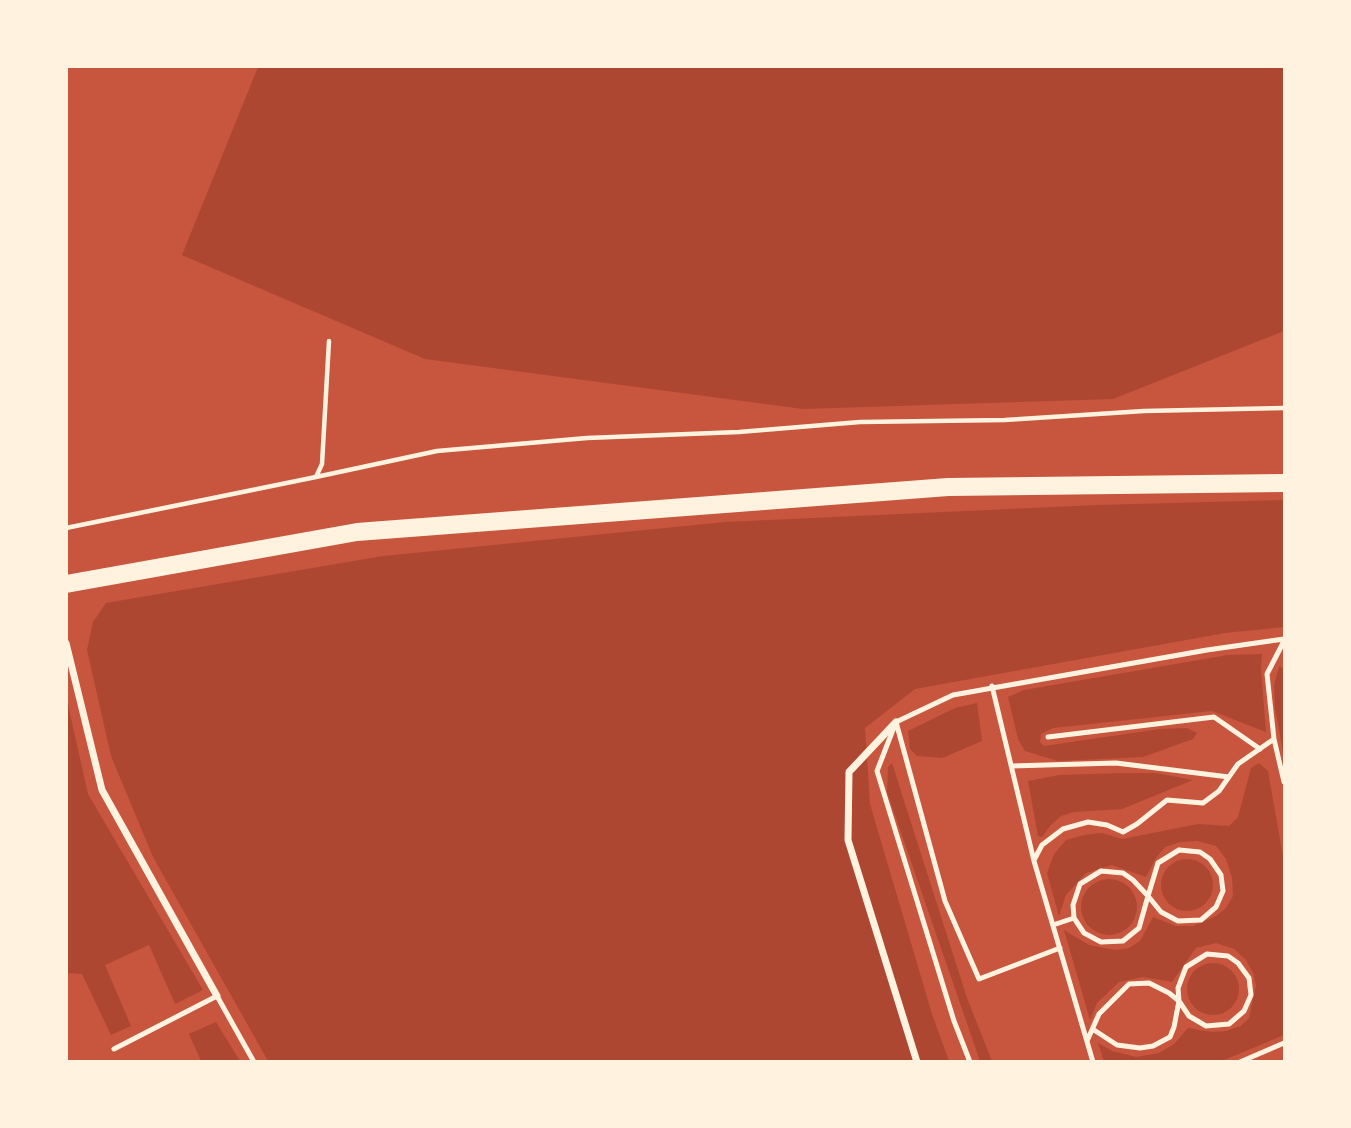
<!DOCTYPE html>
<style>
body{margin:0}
#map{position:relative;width:1351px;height:1128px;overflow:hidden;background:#c8553d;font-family:"Noto Sans",sans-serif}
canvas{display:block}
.frame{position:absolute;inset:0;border:68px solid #fff3e0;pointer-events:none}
</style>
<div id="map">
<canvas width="1351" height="1128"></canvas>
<div class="frame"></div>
</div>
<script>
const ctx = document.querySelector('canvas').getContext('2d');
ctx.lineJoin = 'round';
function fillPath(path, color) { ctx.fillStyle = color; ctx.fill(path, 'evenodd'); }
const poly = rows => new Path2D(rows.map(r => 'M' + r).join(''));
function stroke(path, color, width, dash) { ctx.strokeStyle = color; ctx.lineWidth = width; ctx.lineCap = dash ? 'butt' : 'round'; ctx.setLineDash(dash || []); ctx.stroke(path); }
const green = poly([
 [258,67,1284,67,1284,331,1113,399,803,409,425,359,182,255],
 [1284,500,1284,627,1225,633,915,689,865,728,870,804,932,1014,949,1061,268,1061,153,857,111,756,87,650,93,622,106,603,383,556,725,522,1097,505],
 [1262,654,1261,669,1266,732,1212,711,1053,728,1041,734,1040,742,1044,746,1160,729,1187,728,1197,733,1193,739,1143,757,1058,761,1025,751,1018,739,1008,697,1024,690,1228,655],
 [1279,667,1284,668,1284,757,1275,708,1274,685],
 [66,696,88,794,203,990,175,1004,149,945,105,965,131,1026,111,1035,82,974,67,973],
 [977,703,982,741,942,758,917,756,910,749,908,731,955,708],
 [892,763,967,998,992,1061,980,1061,887,792,888,767],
 [1259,763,1268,771,1284,862,1284,1035,1222,1061,1104,1061,1098,1043,1112,1051,1136,1057,1159,1053,1174,1044,1188,1028,1212,1032,1226,1031,1241,1026,1249,1018,1256,985,1253,973,1246,960,1234,949,1216,943,1196,948,1172,982,1143,977,1119,982,1097,1003,1090,1020,1064,930,1089,945,1115,950,1129,948,1140,941,1153,917,1176,926,1193,926,1216,916,1226,908,1233,896,1232,878,1226,859,1216,846,1197,841,1180,842,1165,847,1156,858,1146,877,1112,865,1086,873,1066,895,1059,916,1047,873,1054,854,1066,840,1084,835,1102,833,1122,839,1198,824,1229,826,1238,817,1251,768],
 [1124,773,1156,773,1193,780,1122,809,1074,812,1061,816,1050,826,1042,837,1038,836,1028,781,1059,775],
 '1161 885a26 26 0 1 1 52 0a26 26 0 1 1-52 0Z',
 '1081 907a28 28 0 1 1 56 0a28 28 0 1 1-56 0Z',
 '1187 989a26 26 0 1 1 52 0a26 26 0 1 1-52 0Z',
 [216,1022,240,1061,201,1061,189,1034]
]);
const path = poly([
 [316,477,437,451,587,438,739,432,860,422,1005,420,1144,411,1284,408],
 [66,528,316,477,322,464,329,341]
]);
const service = poly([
 [1284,641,1267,674,1274,739,1284,782],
 [992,686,1034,861,1093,1062],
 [896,722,945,901,979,979,1060,948],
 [1048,737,1214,717,1260,749],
 [1011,766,1116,763,1229,777],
 [1179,850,1200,852,1210,859,1221,875,1223,891,1216,907,1201,920,1178,921,1161,912,1148,896,1158,863,1179,850],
 [1034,860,1042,845,1063,829,1088,822,1107,825,1123,832,1137,824,1167,800,1203,803,1219,791,1238,764,1274,739],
 [1101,871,1123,873,1133,880,1148,896,1139,928,1123,941,1101,942,1084,933,1074,918,1073,905,1080,884,1101,871],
 [1053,925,1074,918],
 [1087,1041,1099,1014,1129,984,1149,983,1169,993,1179,1001,1189,1016,1206,1026,1229,1024,1244,1011,1251,995,1249,978,1238,963,1228,956,1207,954,1186,967,1178,988,1179,1001,1174,1027,1170,1037,1153,1046,1140,1048,1117,1045,1094,1030],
 [114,1049,217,996,254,1062],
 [970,1062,954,1021,877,771,896,722,953,695,1207,650,1284,639],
 [1240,1062,1284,1043]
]);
const minor = poly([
 [66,643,102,790,217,996],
 [896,722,849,772,848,840,917,1062]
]);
const primary = poly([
 [66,584,357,532,948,487,1284,483]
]);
fillPath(green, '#ae4732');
stroke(path, '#fff3e0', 4.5);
stroke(service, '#fff3e0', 5);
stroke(minor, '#fff3e0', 7);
stroke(primary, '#fff3e0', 18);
</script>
